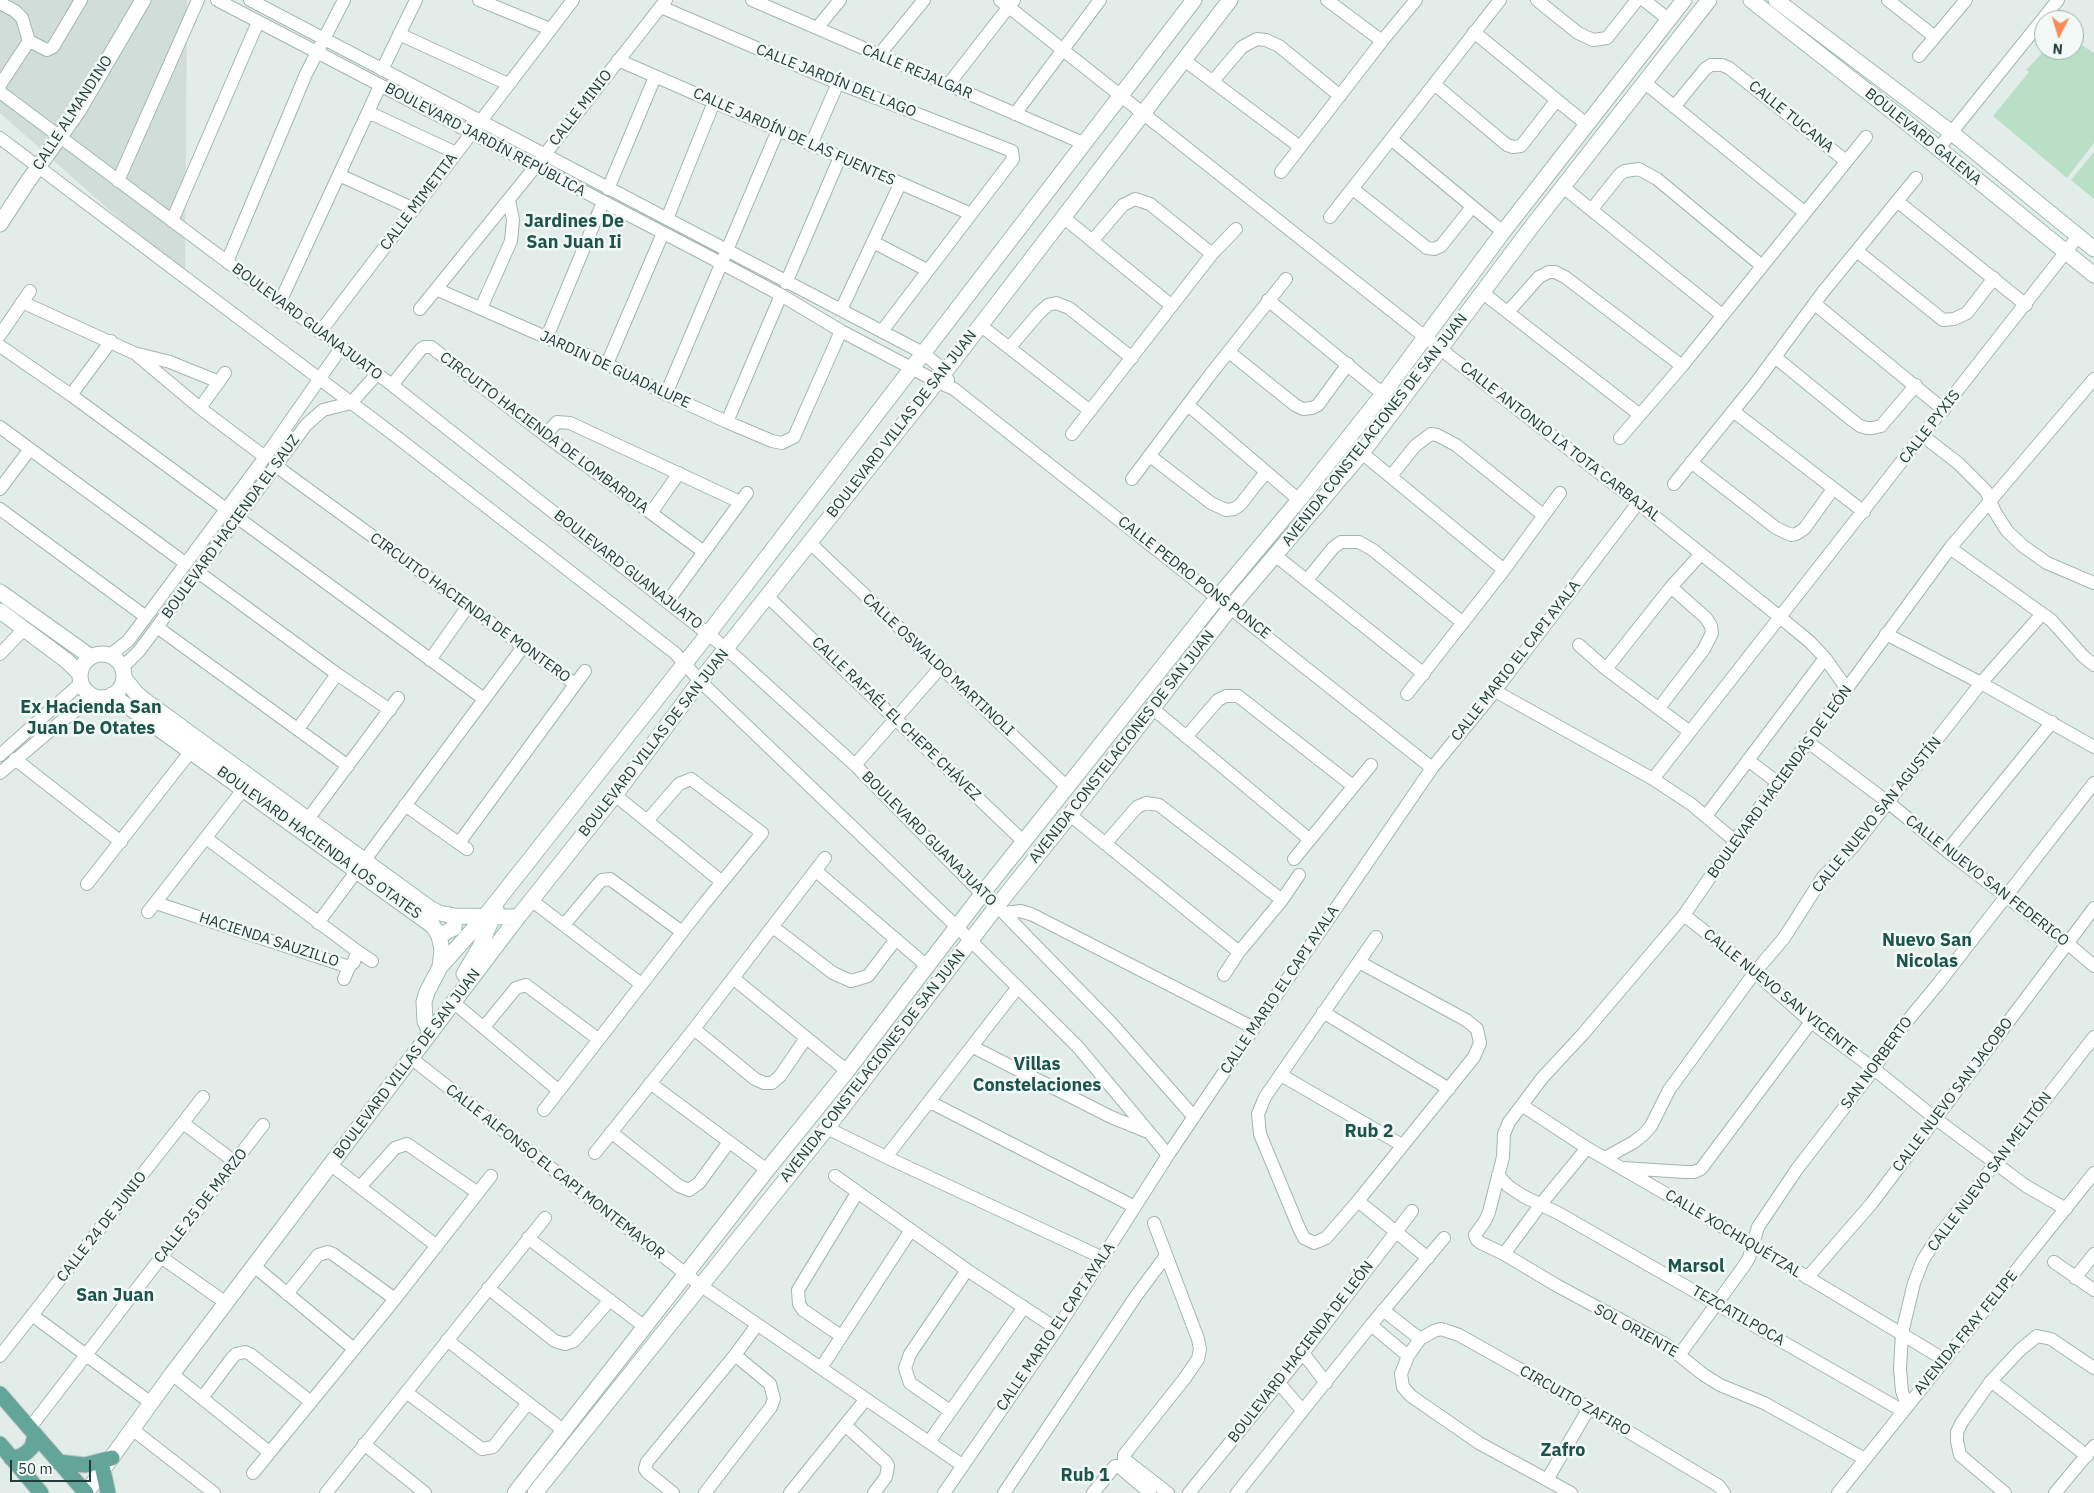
<!DOCTYPE html>
<meta charset="utf-8">
<style>
body{margin:0}
#map{position:relative;width:2094px;height:1493px;overflow:hidden;background:#e2ede9;font-family:"IBM Plex Sans",sans-serif}
canvas{display:block}
.north{position:absolute;left:2034px;top:10px;width:50px;height:50px;box-sizing:border-box;background:#f3f9f7;border:1px solid #9fafab;border-radius:50%;rotate:185deg;font-size:14px;font-weight:700;line-height:20px;text-align:center;color:#213f3a}
.north::after{content:'';display:block;margin:auto;width:18px;height:22px;background:#f98c54;clip-path:polygon(50% 0,100% 100%,50% 72%,0 100%)}
.scale{position:absolute;left:10px;top:1460px;width:81px;height:22px;box-sizing:border-box;border:2px solid #213f3a;border-top:0;padding-left:6px;font-size:15px;line-height:18px;white-space:nowrap;color:#213f3a;-webkit-text-stroke:4px #f3f9f7;paint-order:stroke}
</style>
<div id="map">
<canvas width="2094" height="1493"></canvas>
<div class="north">N</div>
<div class="scale">50 m</div>
</div>
<script>
const ctx = document.querySelector('canvas').getContext('2d');
ctx.lineJoin = 'round';
function fillPath(path, color) { ctx.fillStyle = color; ctx.fill(path, 'evenodd'); }
const poly = rows => new Path2D(rows.map(r => 'M' + r).join(''));
function stroke(path, color, width, dash) { ctx.strokeStyle = color; ctx.lineWidth = width; ctx.lineCap = dash ? 'butt' : 'round'; ctx.setLineDash(dash || []); ctx.stroke(path); }
function label(font, color, halo, rows, align = 'center') {
  ctx.font = font + ' "IBM Plex Sans",sans-serif'; ctx.lineWidth = 5; ctx.setLineDash([]); ctx.textBaseline = 'middle'; ctx.strokeStyle = halo; ctx.fillStyle = color; for (const [text, x, y, turn = 0] of rows) {
    ctx.save(); ctx.translate(x, y); ctx.rotate((+turn || 0) * Math.PI / 180); ctx.textAlign = isNaN(turn) ? turn : align; if (halo) ctx.strokeText(text, 0, 0); ctx.fillText(text, 0, 0); ctx.restore();
  }
}
const built = poly([
 [0,0,187,0,185,277,0,113]
]);
const green = poly([
 [2074,40,2094,53,2094,143,2067,178,1993,116,2029,72,2026,70,2045,50,2074,50],
 [2094,152,2094,199,2071,180]
]);
const street = poly([
 [217,0,721,263,781,295,841,331,936,381,954,389,1432,768],
 [250,0,923,353,939,366,948,380],
 [479,0,550,29],
 [752,0,1083,143],
 [1000,0,1425,337,1638,503,1781,618,1810,642,1825,658,1847,689],
 [1327,0,1382,41],
 [1537,0,1578,33,1593,40,1607,38,1637,0],
 [1644,0,1668,19],
 [1888,0,1935,37],
 [0,3,15,11,22,18,29,41,47,50,53,47,81,0],
 [661,7,838,83,1012,151,1013,159,882,331],
 [817,28,840,0],
 [1474,32,1586,124],
 [399,34,508,84],
 [879,55,924,0],
 [1919,56,1966,0],
 [618,60,971,214],
 [1184,60,1300,147],
 [382,70,416,0],
 [1213,81,1242,47,1257,39,1266,40,1279,46,1340,96],
 [1644,82,1804,212],
 [1434,84,1507,145,1513,147,1521,146,1525,141,1556,101],
 [0,85,29,41],
 [948,85,1014,0],
 [0,92,392,385,727,649,855,765,982,894,997,906,1112,1024,1194,1117],
 [1674,107,1705,69,1711,65,1722,65,1729,68,1846,161],
 [368,112,456,153],
 [1015,114,1100,0],
 [0,138,398,438,675,653,700,681,957,927,1078,1047,1168,1155],
 [1391,139,1503,232],
 [811,145,838,83],
 [1939,148,2058,0],
 [1281,172,1382,41,1416,0],
 [339,175,414,209],
 [118,181,198,0],
 [1563,187,1722,315],
 [608,189,655,77],
 [1353,189,1427,248,1434,249,1441,246,1472,207],
 [1897,201,2026,305],
 [1592,209,1620,174,1625,171,1639,169,1657,179,1762,266],
 [1063,217,1172,306],
 [1330,217,1500,0],
 [667,219,714,102],
 [172,221,258,22],
 [1093,240,1123,205,1135,199,1150,204,1212,254],
 [873,242,927,270],
 [1857,251,1943,320,1954,319,1967,313,1994,278],
 [227,262,306,74,344,0],
 [786,283,840,157],
 [436,289,607,364,666,394,727,422,772,441,782,443,794,437,841,331],
 [1483,293,1640,415],
 [1268,300,1383,394],
 [22,302,134,353,170,362,219,382],
 [280,302,380,86],
 [1815,304,1944,410],
 [481,308,511,241,513,220,509,200],
 [420,309,535,167,666,0],
 [841,310,900,184],
 [1508,312,1539,277,1549,272,1555,272,1565,277,1682,366],
 [980,325,1089,410],
 [320,332,573,0],
 [0,335,30,291],
 [547,337,603,202],
 [0,346,71,395,484,699],
 [1010,347,1039,313,1048,305,1056,303,1069,308,1132,358],
 [1229,352,1295,405,1303,409,1312,408,1318,405,1348,364],
 [138,356,200,408,265,457],
 [1775,357,1852,420,1860,426,1867,428,1873,428,1881,426,1916,385],
 [607,364,663,233],
 [392,385,421,349,424,347,431,347,545,435,704,552],
 [666,394,778,130],
 [71,395,111,341],
 [351,403,377,374],
 [1188,405,1299,500],
 [200,408,225,373],
 [1733,411,1864,512],
 [727,422,781,295],
 [0,427,185,563],
 [1072,434,1212,254,1236,229],
 [545,435,557,422,570,423,740,502],
 [1923,436,1958,463,1986,491,1995,512,2007,531,2023,546,2047,563,2094,583],
 [1620,438,1682,366,1866,137],
 [1362,453,1504,570],
 [1150,456,1211,503,1226,510,1234,509,1240,505,1266,472],
 [1691,462,1776,528,1791,535,1796,534,1804,529,1833,489],
 [276,466,575,684],
 [1391,476,1415,446,1431,434,1437,435,1456,445,1543,515],
 [1132,479,1210,375,1286,279],
 [1674,484,1755,384,1823,292,1916,178],
 [0,489,30,449],
 [0,509,146,617],
 [651,513,679,473],
 [809,542,1067,787],
 [1950,548,2051,620,2083,656,2094,665],
 [1276,556,1424,674],
 [198,572,337,674,390,710],
 [1307,580,1333,548,1341,542,1359,542,1373,550,1463,623],
 [767,596,1024,842],
 [668,601,747,493],
 [157,627,348,766],
 [1886,634,1981,683,2094,747],
 [1579,645,1606,669,1690,732],
 [0,654,24,629],
 [110,655,128,641,146,617,265,457,341,348],
 [430,660,468,606],
 [123,667,139,651,157,627,306,425,323,410,351,403],
 [1606,669,1671,587,1701,554],
 [1495,691,1653,779,1691,804,1735,841],
 [1407,694,1504,570,1560,493],
 [1152,708,1309,839],
 [1659,708,1704,649,1712,633,1711,626,1706,618,1671,587],
 [298,729,337,674],
 [1186,737,1218,700,1226,696,1238,696,1353,786],
 [1808,742,1889,803,1947,851,2067,943,2094,966],
 [0,755,81,683],
 [15,759,121,842],
 [1748,760,1778,783],
 [855,765,940,668],
 [0,773,64,719,95,697],
 [1653,779,2079,235],
 [615,795,722,882],
 [405,805,467,849],
 [1070,815,1239,952],
 [1706,816,1825,658],
 [308,819,398,698],
 [459,843,585,671],
 [1105,844,1137,807,1146,803,1159,805,1282,900],
 [1947,851,2052,722],
 [1294,859,1371,765],
 [816,871,927,966],
 [87,884,191,751],
 [531,900,641,984],
 [156,903,349,967,354,962,357,951,206,838],
 [148,912,249,782],
 [1005,913,1021,911,1033,915,1254,1028],
 [1684,915,1747,965,1811,1022,1874,1069,1936,1119,2026,1186,2066,1209],
 [318,923,523,647],
 [564,925,599,883,602,880,610,879,682,932],
 [773,927,833,973,851,981,868,976,896,939],
 [357,951,372,961],
 [1359,962,1466,1020,1477,1029,1480,1043,1474,1057,1358,1201,1326,1238,1314,1243,1304,1238,1299,1228,1260,1134,1258,1114,1265,1097,1376,937],
 [1224,975,1239,952,1282,900,1299,875],
 [733,978,847,1071],
 [344,979,349,967],
 [453,1002,558,1090],
 [1323,1012,1449,1089],
 [484,1027,516,988,526,985,598,1039],
 [694,1029,755,1079,764,1083,772,1083,780,1076,806,1038],
 [973,1047,1111,1117,1148,1132],
 [411,1058,700,1285,962,1465],
 [1281,1075,1402,1145],
 [650,1083,767,1170],
 [930,1102,1135,1207],
 [1523,1106,1587,1148,1752,1244,1945,1360],
 [544,1110,704,904,762,833,691,779,679,784,647,821],
 [183,1123,235,1162],
 [827,1128,886,1157,1103,1258],
 [611,1132,679,1186,689,1190,699,1183,729,1142],
 [595,1153,694,1029,825,858],
 [886,1157,1018,987],
 [1605,1158,1634,1142,1644,1134,1651,1126,1669,1090,1755,972,1784,938,1823,877,1853,847,1981,683,2042,614],
 [331,1165,437,1246],
 [1623,1168,1685,1172,1694,1172,1701,1169,1811,1022],
 [1498,1175,1508,1186,1523,1196,1560,1214,1903,1411],
 [835,1176,967,1270,1057,1329],
 [360,1187,395,1148,407,1144,478,1193],
 [1358,1201,1428,1258],
 [1154,1223,1198,1339,1200,1349,1198,1359,1185,1378,1124,1455,1124,1459,1168,1493],
 [528,1238,645,1327],
 [1504,1254,1541,1204,1587,1148],
 [161,1257,226,1303],
 [2054,1262,2094,1290],
 [254,1266,354,1349],
 [1807,1278,1872,1203,2094,908],
 [2075,1278,2094,1254],
 [488,1288,555,1341,565,1344,574,1341,610,1300],
 [287,1294,318,1255,328,1252,333,1254,395,1299],
 [1383,1310,1420,1339],
 [32,1315,151,1403],
 [1371,1325,1408,1356],
 [841,1336,803,1310,799,1304,798,1290,857,1193],
 [447,1340,563,1430],
 [1303,1353,1326,1383],
 [1680,1354,1744,1266,1749,1258,1758,1227,1797,1169,1874,1069,1894,1037,1938,984,2094,783],
 [0,1356,203,1097],
 [821,1368,911,1230],
 [172,1374,269,1452],
 [1991,1381,2087,1456],
 [1278,1382,1302,1410],
 [406,1392,482,1449,493,1447,528,1403],
 [202,1398,232,1358,236,1354,245,1352,250,1354,311,1402],
 [1907,1405,1902,1391,1900,1369,1902,1333,1914,1283,1923,1260,1937,1238,2094,1037],
 [950,1411,910,1383,905,1368,910,1354,967,1270],
 [845,1425,886,1462,888,1466,886,1477,874,1493],
 [29,1429,263,1125],
 [132,1429,214,1493],
 [929,1442,1024,1307],
 [364,1444,425,1493],
 [1865,1459,1764,1403,1720,1385,1704,1375,1665,1344,1556,1285,1504,1254,1481,1243,1477,1240,1475,1235,1485,1221,1489,1212,1503,1157,1504,1134,1509,1122,1543,1077,1583,1034,1684,915,1735,841,1950,548,2094,379],
 [253,1473,395,1299,491,1176],
 [1547,1480,1589,1408],
 [326,1493,545,1218],
 [673,1493,647,1472,645,1469,647,1462,735,1355,757,1325],
 [705,1493,771,1407,774,1399,770,1384,735,1355],
 [790,1493,866,1399],
 [944,1493,1057,1329,1168,1155,1254,1028,1432,768,1495,691,1638,503],
 [1004,1493,1136,1296,1165,1257],
 [1093,1493,1115,1466,1118,1466,1150,1493],
 [1189,1493,1303,1353,1412,1211],
 [1237,1493,1371,1325,1444,1238],
 [1571,1493,1479,1443,1411,1396,1403,1387,1401,1374,1408,1356,1420,1339,1434,1331,1441,1329,1459,1335,1589,1408,1719,1486,1724,1493],
 [1838,1493,2094,1173],
 [2005,1493,1960,1455,1957,1441,1957,1432,1962,1422,1991,1381,2020,1350,2037,1336,2051,1339,2094,1368],
 [2055,1493,2094,1446]
]);
const secondary = poly([
 [1751,0,1901,118,2094,275],
 [1776,0,1952,133,2094,249],
 [0,224,26,184,78,111,143,0],
 [0,592,91,657],
 [0,611,67,661,80,674],
 '80 676a22 22 0 1 1 44 0a22 22 0 1 1-44 0Z',
 [124,678,136,693,143,699,431,909,439,913,455,916,518,917],
 [112,695,433,926,439,936,442,950,440,967,427,992,424,1002,425,1021,430,1032],
 [439,936,454,928,455,916],
 [440,967,486,915,708,634,1194,0],
 [464,974,480,947,496,909],
 [86,1493,172,1374,518,917,615,795,700,681,944,373,1230,0],
 [515,1493,767,1170,847,1071,982,894,1218,597,1299,500,1383,394,1503,232,1684,0],
 [535,1493,827,1128,997,906,1070,815,1231,607,1362,453,1533,225,1709,0]
]);
const primary = poly([
 [0,1394,86,1493],
 [0,1444,41,1493],
 [11,1458,21,1456,27,1452,32,1447,35,1435],
 [58,1462,85,1465,112,1458],
 [103,1470,108,1493]
]);
const streetNames = [
 ["CALLE REJALGAR",917,72,23],
 ["CALLE JARDÍN DEL LAGO",836,81,22],
 ["CALLE MINIO",581,108,-52],
 ["CALLE ALMANDINO",73,113,-57],
 ["CALLE TUCANA",1791,117,39],
 ["CALLE JARDÍN DE LAS FUENTES",794,137,24],
 ["BOULEVARD GALENA",1923,137,39],
 ["BOULEVARD JARDÍN REPÚBLICA",485,140,28],
 ["CALLE MIMETITA",419,202,-53],
 ["BOULEVARD GUANAJUATO",307,322,37],
 ["JARDIN DE GUADALUPE",615,370,25],
 ["BOULEVARD VILLAS DE SAN JUAN",902,424,-52],
 ["CALLE PYXIS",1930,427,-52],
 ["AVENIDA CONSTELACIONES DE SAN JUAN",1375,430,-52],
 ["CIRCUITO HACIENDA DE LOMBARDIA",544,433,37],
 ["CALLE ANTONIO LA TOTA CARBAJAL",1560,442,38],
 ["BOULEVARD HACIENDA EL SAUZ",231,527,-54],
 ["BOULEVARD GUANAJUATO",628,570,38],
 ["CALLE PEDRO PONS PONCE",1194,578,38],
 ["CIRCUITO HACIENDA DE MONTERO",470,608,36],
 ["CALLE MARIO EL CAPI AYALA",1516,661,-52],
 ["CALLE OSWALDO MARTINOLI",938,665,43],
 ["CALLE RAFAÉL EL CHEPE CHÁVEZ",896,719,44],
 ["BOULEVARD VILLAS DE SAN JUAN",654,743,-52],
 ["AVENIDA CONSTELACIONES DE SAN JUAN",1122,747,-52],
 ["BOULEVARD HACIENDAS DE LEÓN",1780,782,-54],
 ["CALLE NUEVO SAN AGUSTÍN",1877,815,-51],
 ["BOULEVARD GUANAJUATO",929,839,45],
 ["BOULEVARD HACIENDA LOS OTATES",319,843,36],
 ["CALLE NUEVO SAN FEDERICO",1987,881,38],
 ["HACIENDA SAUZILLO",269,940,18],
 ["CALLE MARIO EL CAPI AYALA",1280,990,-56],
 ["CALLE NUEVO SAN VICENTE",1780,993,39],
 ["SAN NORBERTO",1877,1063,-54],
 ["BOULEVARD VILLAS DE SAN JUAN",407,1064,-53],
 ["AVENIDA CONSTELACIONES DE SAN JUAN",873,1066,-52],
 ["CALLE NUEVO SAN JACOBO",1953,1095,-53],
 ["CALLE ALFONSO EL CAPI MONTEMAYOR",555,1172,38],
 ["CALLE NUEVO SAN MELITÓN",1990,1172,-53],
 ["CALLE 25 DE MARZO",201,1206,-52],
 ["CALLE 24 DE JUNIO",102,1227,-52],
 ["CALLE XOCHIQUÉTZAL",1733,1234,31],
 ["TEZCATILPOCA",1738,1316,30],
 ["CALLE MARIO EL CAPI AYALA",1056,1327,-56],
 ["SOL ORIENTE",1636,1331,29],
 ["AVENIDA FRAY FELIPE",1966,1333,-51],
 ["BOULEVARD HACIENDA DE LEÓN",1301,1352,-52],
 ["CIRCUITO ZAFIRO",1575,1401,30]
];
const quarterNames = [
 ["Jardines De",574,222],
 ["San Juan Ii",574,243],
 ["Ex Hacienda San",91,708],
 ["Juan De Otates",91,729],
 ["Nuevo San",1927,941],
 ["Nicolas",1927,962],
 ["Villas",1037,1065],
 ["Constelaciones",1037,1086],
 ["Rub 2",1369,1132],
 ["Marsol",1696,1267],
 ["San Juan",115,1296],
 ["Zafro",1563,1451],
 ["Rub 1",1085,1476]
];
fillPath(built, '#d0ddd8');
fillPath(green, '#badfc7');
stroke(street, '#a4b5b1', 14);
stroke(secondary, '#a0bab3', 17);
stroke(primary, '#c1c9c8', 17);
stroke(street, '#fff', 12);
stroke(secondary, '#fff', 15);
stroke(primary, '#64a59a', 15);
label('15px', '#213f3a', '#f3f9f7', streetNames);
label('bold 18px', '#1c534a', '#f3f9f7', quarterNames);
</script>
